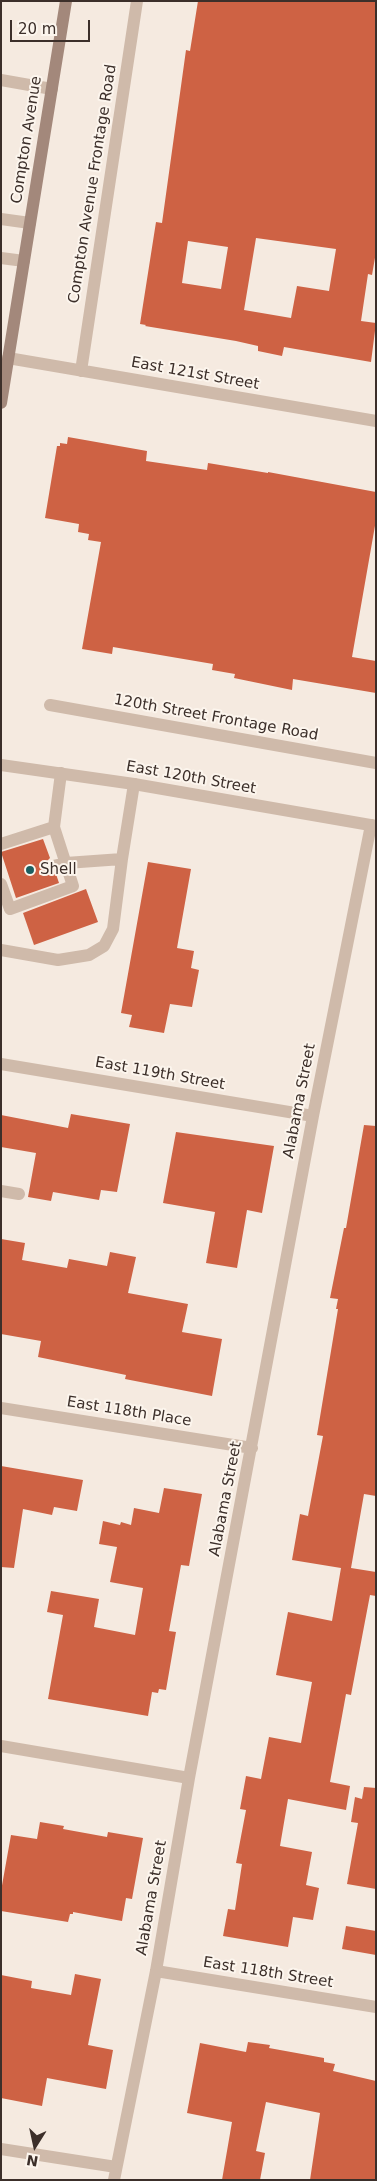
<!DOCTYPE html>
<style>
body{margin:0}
#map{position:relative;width:377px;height:2181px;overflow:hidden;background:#f5eae0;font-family:"DejaVu Sans",sans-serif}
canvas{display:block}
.frame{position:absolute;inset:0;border:2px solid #3c2f2a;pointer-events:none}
.north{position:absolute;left:10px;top:2121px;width:50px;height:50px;-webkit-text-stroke:4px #fcf5ed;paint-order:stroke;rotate:190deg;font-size:14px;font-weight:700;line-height:20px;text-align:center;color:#3c2f2a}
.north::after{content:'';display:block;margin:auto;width:18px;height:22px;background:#3c2f2a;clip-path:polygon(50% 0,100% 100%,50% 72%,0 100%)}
.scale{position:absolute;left:10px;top:20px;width:80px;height:22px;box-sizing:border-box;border:2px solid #3c2f2a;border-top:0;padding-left:6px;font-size:15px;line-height:18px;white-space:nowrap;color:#3c2f2a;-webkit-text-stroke:4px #fcf5ed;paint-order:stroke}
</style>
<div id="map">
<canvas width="377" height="2181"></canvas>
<div class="frame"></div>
<div class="north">N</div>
<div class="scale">20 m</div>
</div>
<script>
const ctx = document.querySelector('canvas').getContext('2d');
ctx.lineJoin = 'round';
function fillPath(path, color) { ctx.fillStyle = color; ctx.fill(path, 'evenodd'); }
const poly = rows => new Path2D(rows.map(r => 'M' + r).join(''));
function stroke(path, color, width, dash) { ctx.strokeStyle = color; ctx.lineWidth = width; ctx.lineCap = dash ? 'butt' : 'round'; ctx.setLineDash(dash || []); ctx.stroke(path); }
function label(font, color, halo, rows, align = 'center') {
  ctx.font = font + ' "DejaVu Sans",sans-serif'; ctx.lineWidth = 4; ctx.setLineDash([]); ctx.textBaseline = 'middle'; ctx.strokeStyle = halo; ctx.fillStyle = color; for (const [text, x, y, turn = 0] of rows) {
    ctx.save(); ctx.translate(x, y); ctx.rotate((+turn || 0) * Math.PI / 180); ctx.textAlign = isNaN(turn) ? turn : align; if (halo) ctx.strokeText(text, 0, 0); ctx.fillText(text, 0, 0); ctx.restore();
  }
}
const building = poly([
 [198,1,376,1,376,252,372,275,368,274,361,321,376,323,371,362,284,347,282,356,258,351,258,346,236,341,145,326,146,325,140,324,156,222,162,223,186,50,190,51],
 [256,238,336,249,329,291,297,286,291,318,244,310],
 [188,241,228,247,221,289,182,283],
 [68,437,147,451,146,461,207,470,208,463,268,473,268,472,376,492,376,520,352,657,376,661,376,693,293,679,292,690,234,678,235,674,212,670,213,664,113,647,112,654,82,649,101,542,88,540,89,534,78,532,79,524,45,518,57,446,60,446,60,443,67,444],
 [43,839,50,858,45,863,45,868,50,874,56,874,59,883,16,898,1,852],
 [148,862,191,869,177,948,194,951,191,968,199,970,192,1007,170,1004,164,1033,129,1027,132,1015,121,1013],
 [86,889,98,922,34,945,23,913],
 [71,1114,130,1124,117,1192,101,1190,99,1200,53,1192,51,1201,28,1197,36,1153,1,1147,1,1115,68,1128],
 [364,1125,376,1126,376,1496,364,1494,351,1568,376,1572,376,1596,370,1595,351,1695,346,1694,330,1782,350,1786,346,1810,288,1799,280,1846,312,1852,306,1885,319,1888,313,1920,293,1917,288,1947,223,1936,228,1909,235,1910,242,1864,236,1863,246,1810,240,1809,246,1776,261,1779,269,1737,301,1743,312,1682,276,1675,288,1612,332,1621,341,1568,292,1560,300,1514,308,1516,323,1436,317,1435,338,1309,336,1309,338,1299,330,1298,344,1228,346,1228],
 [176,1132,274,1146,262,1213,247,1210,237,1268,206,1263,215,1212,163,1203],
 [1,1239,25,1243,22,1260,67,1268,69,1259,107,1266,110,1252,136,1257,128,1293,188,1304,182,1332,222,1339,212,1396,125,1379,126,1375,38,1357,41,1341,1,1334],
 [1,1466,83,1480,77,1511,54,1507,52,1515,23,1509,14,1568,1,1567],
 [164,1488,202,1494,189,1566,181,1565,169,1631,176,1632,166,1690,159,1689,158,1693,152,1692,148,1716,48,1699,63,1615,47,1612,51,1591,99,1599,94,1627,135,1635,143,1588,110,1582,117,1547,99,1544,103,1521,120,1525,121,1522,131,1525,134,1508,159,1513],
 [364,1787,376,1788,376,1889,347,1884,358,1823,351,1822,355,1797,362,1799],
 [40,1822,64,1826,63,1829,107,1837,108,1832,143,1838,132,1899,126,1898,122,1921,73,1912,73,1914,70,1914,68,1922,1,1911,1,1891,11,1835,37,1839],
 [346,1926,376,1931,376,1955,342,1949],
 [75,1974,101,1979,88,2045,113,2050,106,2089,47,2078,42,2106,1,2098,1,1975,32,1981,31,1988,71,1995],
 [248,2042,270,2045,269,2048,324,2058,324,2062,335,2064,333,2071,376,2081,376,2180,310,2180,320,2113,266,2102,256,2151,265,2153,260,2180,222,2180,232,2122,187,2113,200,2043,246,2052]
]);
const service = poly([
 [1,219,30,223],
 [1,258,24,261],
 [1,844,54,827],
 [53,866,66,863,122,859,134,784],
 [1,884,10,909,73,886,54,827,61,773],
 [1,950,58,960,89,955,104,946,113,929,122,859],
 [1,1191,19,1194]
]);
const minor = poly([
 [1,80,52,89],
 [8,358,376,421],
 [81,371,137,1],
 [50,705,376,763],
 [1,1064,313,1116],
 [1,1408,252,1448],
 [1,1746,189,1778],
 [156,1971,376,2007],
 [1,2149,116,2167],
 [114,2180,156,1971,189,1778,313,1116,371,825]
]);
const tertiary = poly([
 [1,765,134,784,376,826]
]);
const secondary = poly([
 [1,403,66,1]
]);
const markers = [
 [30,870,5,"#1c5f61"]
];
const streetNames = [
 ["Compton Avenue",27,140,-81],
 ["Compton Avenue Frontage Road",93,184,-81],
 ["East 121st Street",195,374,10],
 ["120th Street Frontage Road",216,718,10],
 ["East 120th Street",191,778,10],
 ["East 119th Street",160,1074,10],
 ["Alabama Street",300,1101,-79],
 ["East 118th Place",129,1412,9],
 ["Alabama Street",226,1499,-79],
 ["Alabama Street",152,1898,-80],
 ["East 118th Street",268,1973,9]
];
const poiNames = [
 ["Shell",40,870]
];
fillPath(building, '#ce6244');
stroke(service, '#cfbaaa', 12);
stroke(minor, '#cfbaaa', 12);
stroke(tertiary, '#cfbaaa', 12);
stroke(secondary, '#a3887b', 12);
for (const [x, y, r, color] of markers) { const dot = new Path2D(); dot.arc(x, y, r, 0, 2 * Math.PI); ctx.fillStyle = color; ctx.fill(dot); stroke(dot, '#fcf5ed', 2); }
label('15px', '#3c2f2a', '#fcf5ed', streetNames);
label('15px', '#3c2f2a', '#fcf5ed', poiNames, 'left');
</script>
